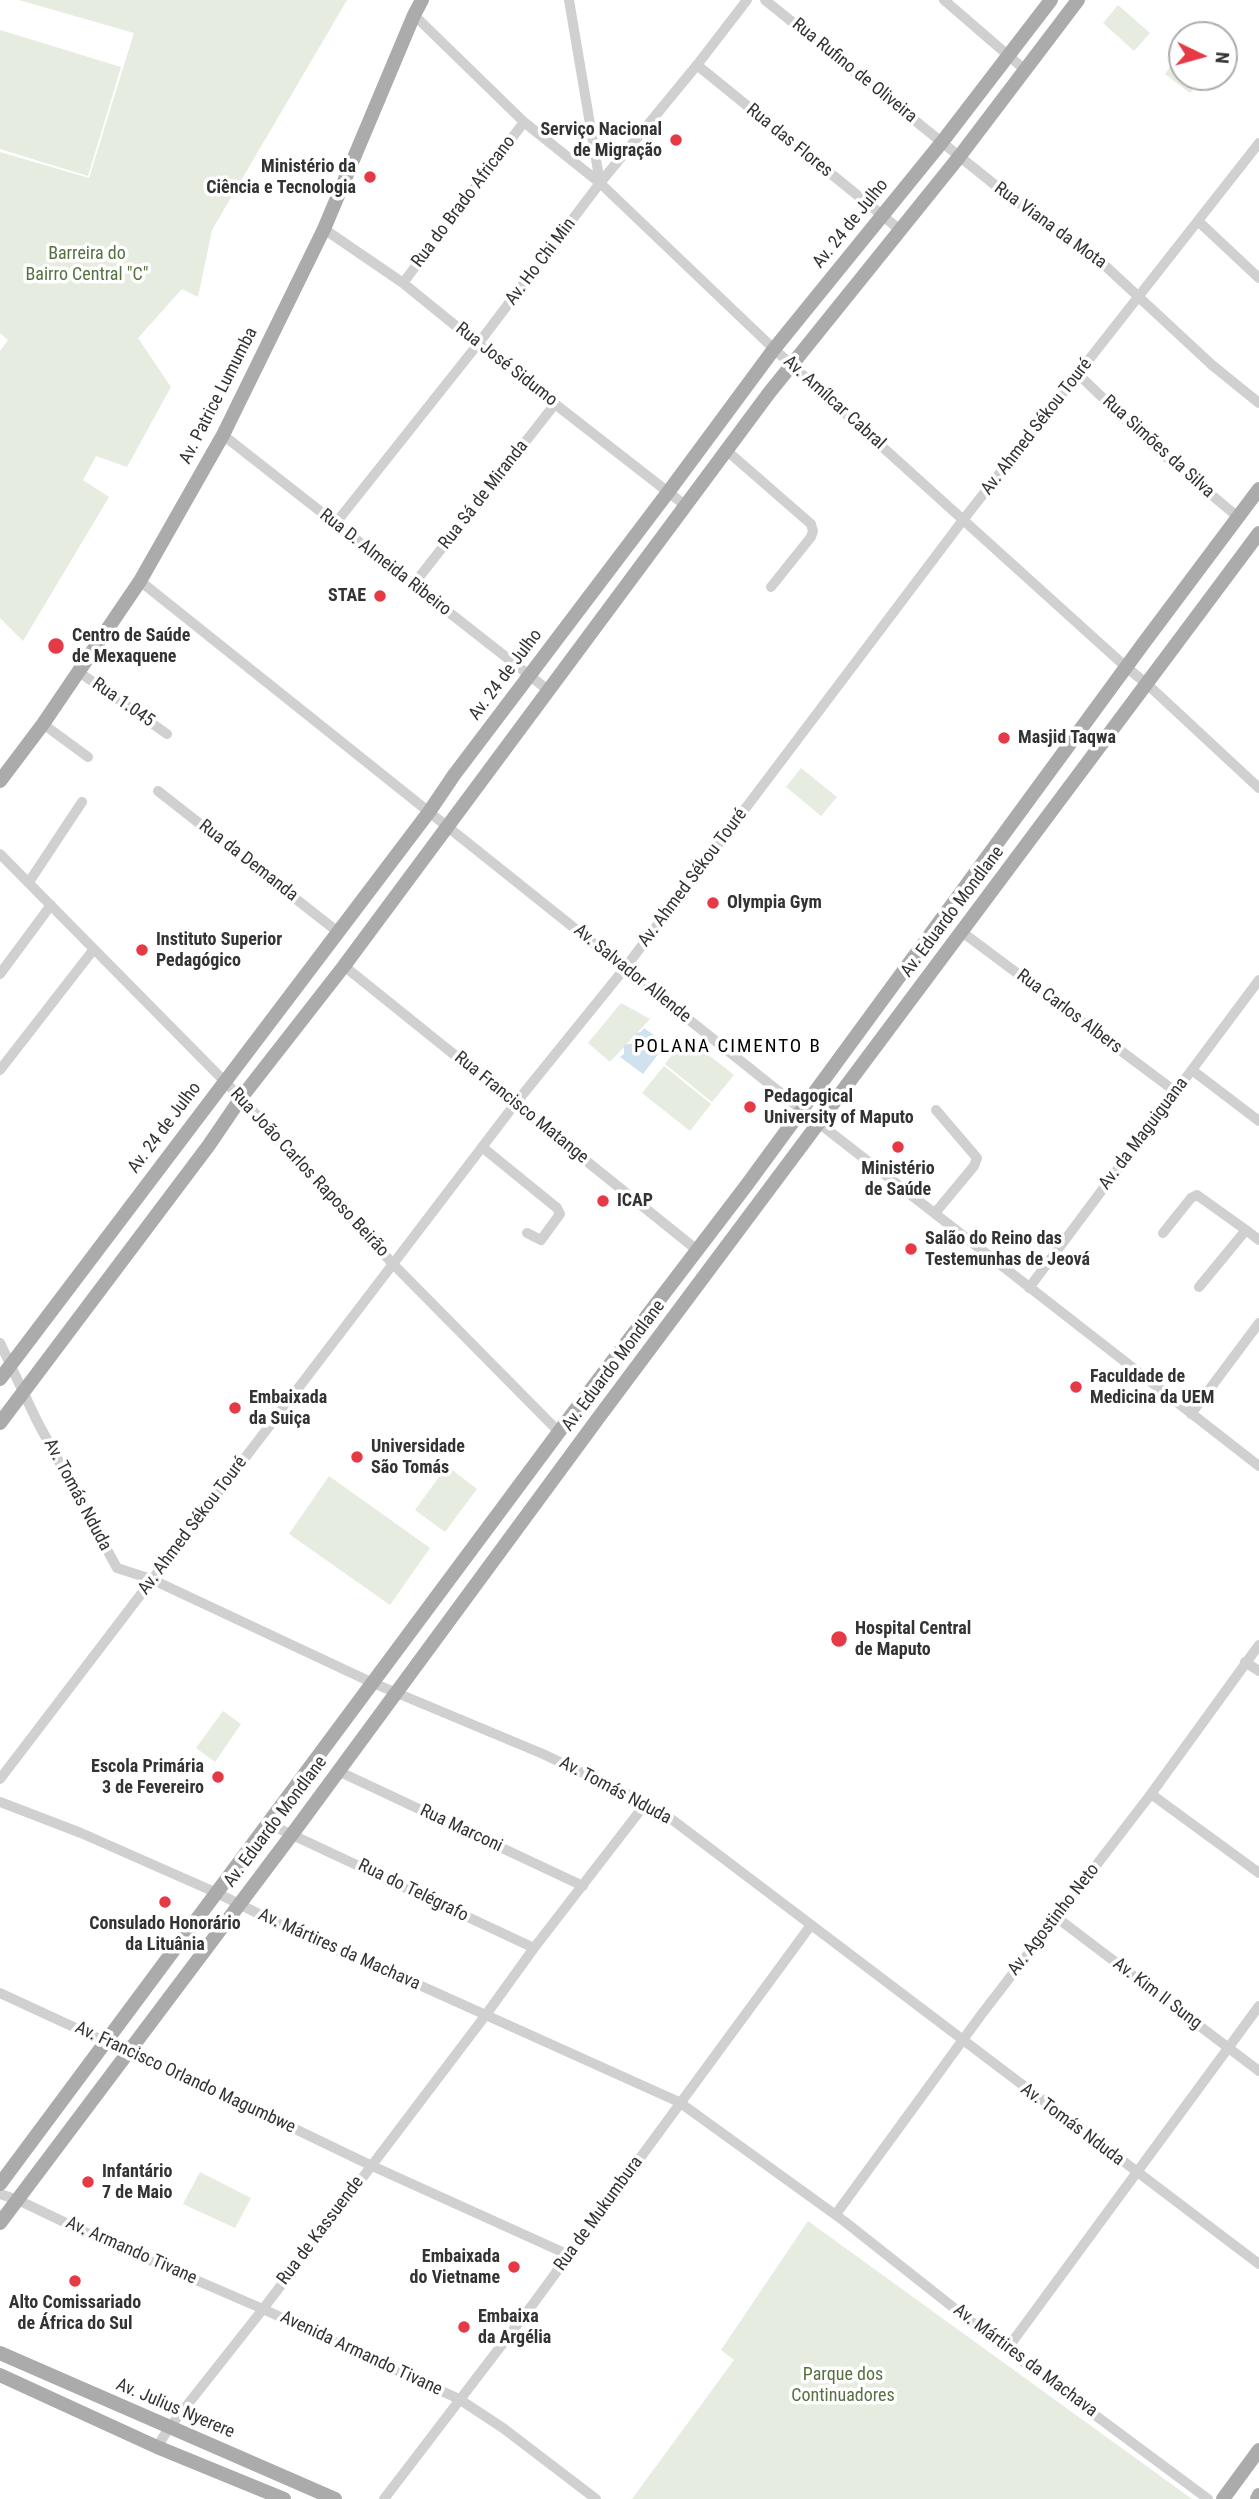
<!DOCTYPE html>
<meta charset="utf-8">
<style>
body{margin:0}
#map{position:relative;width:1259px;height:2499px;overflow:hidden;background:#fff;font-family:"Roboto Condensed",sans-serif}
canvas{display:block}
.north{position:absolute;left:1168px;top:21px;width:70px;height:70px;box-sizing:border-box;background:#fff;border:2px solid #adadad;border-radius:50%;rotate:95deg;font-size:19px;font-weight:700;line-height:28px;text-align:center;color:#333}
.north::after{content:'';display:block;margin:auto;width:24px;height:32px;background:#e63946;clip-path:polygon(50% 0,100% 100%,50% 72%,0 100%)}
</style>
<div id="map">
<canvas width="1259" height="2499"></canvas>
<div class="north">N</div>
</div>
<script>
const ctx = document.querySelector('canvas').getContext('2d');
ctx.lineJoin = 'round';
function fillPath(path, color) { ctx.fillStyle = color; ctx.fill(path, 'evenodd'); }
const poly = rows => new Path2D(rows.map(r => 'M' + r).join(''));
function stroke(path, color, width, dash) { ctx.strokeStyle = color; ctx.lineWidth = width; ctx.lineCap = dash ? 'butt' : 'round'; ctx.setLineDash(dash || []); ctx.stroke(path); }
function label(font, color, halo, rows, align = 'center') {
  ctx.font = font + ' "Roboto Condensed",sans-serif'; ctx.lineWidth = 7; ctx.setLineDash([]); ctx.textBaseline = 'middle'; ctx.strokeStyle = halo; ctx.fillStyle = color; for (const [text, x, y, turn = 0] of rows) {
    ctx.save(); ctx.translate(x, y); ctx.rotate((+turn || 0) * Math.PI / 180); ctx.textAlign = isNaN(turn) ? turn : align; if (halo) ctx.strokeText(text, 0, 0); ctx.fillText(text, 0, 0); ctx.restore();
  }
}
const green = poly([
 [19,0,347,0,212,230,198,297,182,289,138,338,171,387,127,467,96,456,83,480,109,497,23,641,0,618,0,351,8,340,0,333,0,152,89,178,134,33],
 [1118,5,1150,33,1134,51,1103,23],
 [0,30,121,67,88,176,0,149],
 [1182,51,1182,77,1203,77,1190,93,1165,74],
 [801,768,837,797,821,816,786,787],
 [621,1003,650,1019,610,1062,588,1043],
 [686,1037,734,1075,712,1102,665,1064],
 [664,1066,711,1104,690,1131,642,1093],
 [447,1466,477,1489,445,1532,415,1510],
 [329,1476,430,1548,390,1605,289,1534],
 [223,1711,241,1724,215,1762,196,1748],
 [200,2172,251,2198,235,2228,183,2204],
 [808,2221,1192,2499,632,2499,734,2360,721,2350]
]);
const water = poly([
 [644,1028,666,1044,643,1074,620,1057,624,1054,624,1045,634,1043,636,1033,641,1032]
]);
const minor = poly([
 [569,0,600,183],
 [765,0,1005,193,1100,261,1212,365,1259,403],
 [944,0,1024,69],
 [414,15,524,122,600,183,774,349,1126,667,1147,684,1259,788],
 [697,65,899,229],
 [1198,221,1259,278],
 [324,229,403,283,478,344,686,506],
 [403,283,524,122],
 [1079,375,1154,447,1238,517],
 [223,435,548,690],
 [726,450,811,524,813,531,811,537,771,587],
 [335,524,478,344,600,183,697,65,747,0],
 [140,581,802,1110,1259,1466],
 [413,585,555,404],
 [79,672,167,734],
 [43,724,88,757],
 [158,791,338,932],
 [0,854,241,1098,393,1264,559,1432],
 [29,882,82,802],
 [962,932,1176,1092],
 [344,966,697,1250],
 [0,974,51,905],
 [0,1070,94,949],
 [1192,1070,1259,1121],
 [482,1147,557,1208,560,1214,541,1240,527,1233],
 [935,1213,974,1166,977,1158,936,1110],
 [1163,1233,1191,1198,1197,1195,1246,1230],
 [1199,1287,1246,1230,1259,1240],
 [1029,1288,1259,980],
 [0,1343,37,1421,117,1568,151,1579,373,1683,543,1754,646,1803,674,1821,1259,2264],
 [1191,1414,1259,1323],
 [1245,1662,1259,1671],
 [338,1771,583,1886],
 [0,1779,515,1104,625,968,963,520,1259,143],
 [1151,1794,1259,1873],
 [0,1802,81,1833,217,1893,309,1939,377,1966,679,2102,844,2221,1002,2346,1208,2499],
 [269,1824,534,1948],
 [1056,1917,1259,2071],
 [0,1993,106,2042,131,2050,370,2165,569,2255],
 [0,2194,18,2200,87,2233,263,2309,459,2399,503,2428,596,2499],
 [836,2214,981,2015,1151,1794,1259,1645],
 [1007,2349,1259,2006],
 [157,2447,169,2428,263,2309,485,2016,534,1948,646,1803],
 [384,2499,533,2304,811,1925]
]);
const major = poly([
 [0,781,43,724,140,581,223,435,324,229,414,15,422,0],
 [0,1379,429,812,454,775,669,491,774,349,942,142,1051,0],
 [0,1423,209,1145,241,1098,344,966,769,393,959,157,1078,0],
 [0,2184,573,1413,746,1186,1143,644,1259,489],
 [0,2223,293,1833,599,1417,1259,533],
 [0,2353,335,2499],
 [0,2375,157,2447,284,2499],
 [1223,2499,1259,2450],
 [1257,2499,1259,2495]
]);
const markers = [
 [676,140,7,"#e63946"],
 [370,177,7,"#e63946"],
 [380,596,7,"#e63946"],
 [56,646,9,"#e63946"],
 [1004,738,7,"#e63946"],
 [713,903,7,"#e63946"],
 [142,950,7,"#e63946"],
 [750,1107,7,"#e63946"],
 [898,1147,7,"#e63946"],
 [603,1201,7,"#e63946"],
 [911,1249,7,"#e63946"],
 [1076,1387,7,"#e63946"],
 [235,1408,7,"#e63946"],
 [357,1457,7,"#e63946"],
 [839,1639,9,"#e63946"],
 [218,1777,7,"#e63946"],
 [165,1902,7,"#e63946"],
 [88,2182,7,"#e63946"],
 [514,2267,7,"#e63946"],
 [75,2281,7,"#e63946"],
 [464,2327,7,"#e63946"]
];
const streetNames = [
 ["Rua Rufino de Oliveira",854,71,39],
 ["Rua das Flores",789,141,39],
 ["Rua do Brado Africano",464,202,-53],
 ["Av. 24 de Julho",851,224,-51],
 ["Rua Viana da Mota",1050,226,36],
 ["Av. Ho Chi Min",541,262,-53],
 ["Rua José Sidumo",506,365,38],
 ["Av. Patrice Lumumba",219,396,-63],
 ["Av. Amílcar Cabral",834,403,42],
 ["Av. Ahmed Sékou Touré",1037,427,-52],
 ["Rua Simões da Silva",1158,447,42],
 ["Rua Sá de Miranda",484,495,-52],
 ["Rua D. Almeida Ribeiro",385,563,38],
 ["Av. 24 de Julho",506,675,-53],
 ["Rua 1.045",123,703,35],
 ["Rua da Demanda",248,861,38],
 ["Av. Ahmed Sékou Touré",693,878,-53],
 ["Av. Eduardo Mondlane",953,912,-53],
 ["Av. Salvador Allende",632,974,39],
 ["Rua Carlos Albers",1069,1012,37],
 ["Rua Francisco Matange",521,1108,39],
 ["Av. 24 de Julho",165,1128,-53],
 ["Av. da Maguiguana",1144,1134,-53],
 ["Rua João Carlos Raposo Beirão",309,1173,47],
 ["Av. Eduardo Mondlane",614,1366,-53],
 ["Av. Tomás Nduda",77,1495,62],
 ["Av. Ahmed Sékou Touré",193,1526,-53],
 ["Av. Tomás Nduda",615,1791,28],
 ["Av. Eduardo Mondlane",276,1822,-53],
 ["Rua Marconi",461,1829,25],
 ["Rua do Telégrafo",413,1891,26],
 ["Av. Agostinho Neto",1054,1920,-52],
 ["Av. Mártires da Machava",339,1950,24],
 ["Av. Kim II Sung",1157,1994,37],
 ["Av. Francisco Orlando Magumbwe",185,2078,25],
 ["Av. Tomás Nduda",1072,2125,37],
 ["Rua de Mukumbura",599,2214,-54],
 ["Rua de Kassuende",321,2231,-53],
 ["Av. Armando Tivane",131,2251,24],
 ["Avenida Armando Tivane",361,2354,25],
 ["Av. Mártires da Machava",1025,2361,37],
 ["Av. Julius Nyerere",175,2409,23]
];
const poiNames = [
 ["Serviço Nacional",662,130,"right"],
 ["de Migração",662,151,"right"],
 ["Ministério da",356,167,"right"],
 ["Ciência e Tecnologia",356,188,"right"],
 ["STAE",366,596,"right"],
 ["Centro de Saúde",72,636],
 ["de Mexaquene",72,657],
 ["Masjid Taqwa",1018,738],
 ["Olympia Gym",727,903],
 ["Instituto Superior",156,940],
 ["Pedagógico",156,961],
 ["Pedagogical",764,1097],
 ["University of Maputo",764,1118],
 ["Ministério",898,1169,"center"],
 ["de Saúde",898,1190,"center"],
 ["ICAP",617,1201],
 ["Salão do Reino das",925,1239],
 ["Testemunhas de Jeová",925,1260],
 ["Faculdade de",1090,1377],
 ["Medicina da UEM",1090,1398],
 ["Embaixada",249,1398],
 ["da Suiça",249,1419],
 ["Universidade",371,1447],
 ["São Tomás",371,1468],
 ["Hospital Central",855,1629],
 ["de Maputo",855,1650],
 ["Escola Primária",204,1767,"right"],
 ["3 de Fevereiro",204,1788,"right"],
 ["Consulado Honorário",165,1924,"center"],
 ["da Lituânia",165,1945,"center"],
 ["Infantário",102,2172],
 ["7 de Maio",102,2193],
 ["Embaixada",500,2257,"right"],
 ["do Vietname",500,2278,"right"],
 ["Alto Comissariado",75,2303,"center"],
 ["de África do Sul",75,2324,"center"],
 ["Embaixa",478,2317],
 ["da Argélia",478,2338]
];
const parkNames = [
 ["Barreira do",87,254],
 ["Bairro Central \"C\"",87,275],
 ["Parque dos",843,2375],
 ["Continuadores",843,2396]
];
const neighbourhoodNames = [
 ["POLANA CIMENTO B",728,1047]
];
fillPath(green, '#e6ecdf');
fillPath(water, '#cfe2ee');
stroke(minor, '#d0d0d0', 10);
stroke(major, '#ababab', 14);
for (const [x, y, r, color] of markers) { const dot = new Path2D(); dot.arc(x, y, r, 0, 2 * Math.PI); ctx.fillStyle = color; ctx.fill(dot); stroke(dot, '#fff', 2.5); }
label('18px', '#333', '#fff', streetNames);
label('bold 18px', '#333', '#fff', poiNames, 'left');
label('18px', '#56703f', '#fff', parkNames);
ctx.letterSpacing = '2px';
label('19px', '#000', '#fff', neighbourhoodNames);
ctx.letterSpacing = '0px';
</script>
